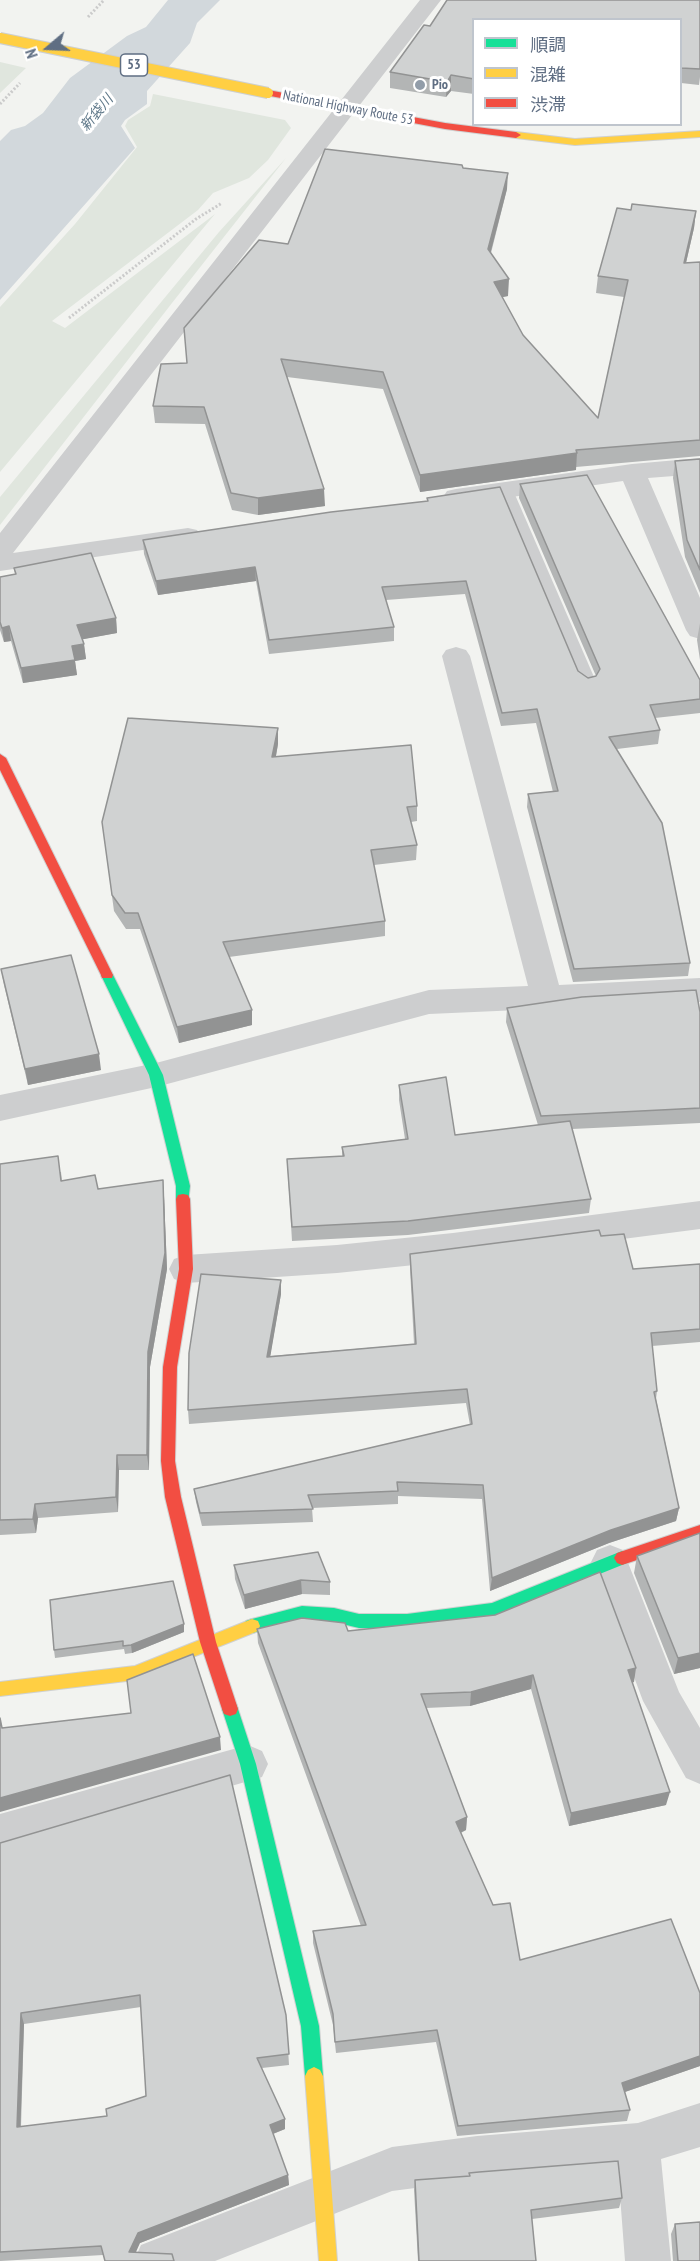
<!DOCTYPE html>
<meta charset="utf-8">
<style>
body{margin:0}
#map{position:relative;width:700px;height:2261px;overflow:hidden;background:#f2f3f0;font-family:"PT Sans Narrow","Noto Sans JP",sans-serif}
canvas{display:block}
.legend{position:absolute;left:472px;top:18px;width:210px;height:108px;box-sizing:border-box;background:#fff;border:2px solid #bfc5cd;margin:0;padding:8px 10px;list-style:none;font-size:18px;color:#5f6e83}
.legend li{display:flex;align-items:center;gap:12px;height:30px}
.legend b{width:30px;border:2px solid #bfc5cd}
.north{position:absolute;left:18px;top:18px;width:60px;height:60px;-webkit-text-stroke:4px #fff;paint-order:stroke;rotate:251deg;font-size:16px;font-weight:700;line-height:24px;text-align:center;color:#5f6e83}
.north::after{content:'';display:block;margin:auto;width:21px;height:27px;background:#5f6e83;clip-path:polygon(50% 0,100% 100%,50% 72%,0 100%)}
</style>
<div id="map">
<canvas width="700" height="2261"></canvas>
<ul class="legend">
<li><b style="height:8px;background:#16e098"></b>順調</li>
<li><b style="height:8px;background:#ffcf43"></b>混雑</li>
<li><b style="height:8px;background:#f24e42"></b>渋滞</li>
</ul>
<div class="north">N</div>
</div>
<script>
const ctx = document.querySelector('canvas').getContext('2d');
ctx.lineJoin = 'round';
function fillPath(path, color) { ctx.fillStyle = color; ctx.fill(path, 'evenodd'); }
const poly = rows => new Path2D(rows.map(r => 'M' + r).join(''));
function stroke(path, color, width, dash) { ctx.strokeStyle = color; ctx.lineWidth = width; ctx.lineCap = dash ? 'butt' : 'round'; ctx.setLineDash(dash || []); ctx.stroke(path); }
function label(font, color, halo, rows, align = 'center') {
  ctx.font = font + ' "PT Sans Narrow","Noto Sans JP",sans-serif'; ctx.lineWidth = 6; ctx.setLineDash([]); ctx.textBaseline = 'middle'; ctx.strokeStyle = halo; ctx.fillStyle = color; for (const [text, x, y, turn = 0] of rows) {
    ctx.save(); ctx.translate(x, y); ctx.rotate((+turn || 0) * Math.PI / 180); ctx.textAlign = isNaN(turn) ? turn : align; if (halo) ctx.strokeText(text, 0, 0); ctx.fillText(text, 0, 0); ctx.restore();
  }
}
const green = poly([
 [0,62,26,68,0,93],
 [153,94,285,120,291,128,268,160,249,178,213,193,198,210,52,321,65,328,215,214,0,472,0,307,75,224,137,147,125,126,128,120,150,106],
 [286,158,172,303,0,525,0,497,219,232]
]);
const water = poly([
 [168,0,220,0,197,23,190,43,147,91,147,104,125,120,121,126,135,148,0,300,0,141,11,130,25,126,43,113,70,78,127,36,146,27]
]);
const path = poly([
 [88,17,104,0],
 [0,104,20,83],
 [69,318,196,219,222,203]
]);
const lane = poly([
 [505,485,513,490,597,684,594,688,588,690,579,684,497,490,505,485]
]);
const street = poly([
 [420,0,441,0,13,553,188,528,197,530,201,536,197,542,0,571,0,533,420,0],
 [700,458,700,474,648,478,700,598,700,639,690,636,686,630,623,481,456,505,447,503,443,497,447,491,456,489,632,464,700,458],
 [456,647,466,650,470,656,559,985,700,978,700,1002,429,1014,156,1087,0,1121,0,1095,156,1063,429,990,528,986,442,656,446,650,456,647],
 [700,1201,700,1229,453,1261,337,1273,186,1283,174,1279,169,1269,174,1259,186,1255,337,1245,453,1233,700,1201],
 [610,1545,623,1550,679,1692,700,1728,700,1784,686,1778,643,1701,591,1562,597,1550,610,1545],
 [248,1745,262,1751,268,1764,262,1777,0,1854,0,1814,248,1745],
 [700,2103,700,2147,661,2159,671,2261,625,2261,618,2169,477,2180,392,2191,215,2261,134,2261,141,2245,392,2147,477,2136,638,2123,700,2103]
]);
const fast = poly([
 [107,970,113,975,163,1075,190,1186,188,1203,183,1204,178,1203,176,1199,176,1186,149,1075,101,975,107,970],
 [622,1551,627,1553,630,1558,627,1563,493,1617,407,1628,359,1628,334,1622,302,1620,252,1633,246,1631,244,1626,246,1621,252,1619,302,1606,334,1608,359,1614,407,1614,492,1603,622,1551],
 [230,1702,236,1704,238,1709,256,1764,319,2026,323,2076,320,2082,314,2085,308,2082,305,2076,301,2026,240,1764,222,1709,224,1704,230,1702]
]);
const slow = poly([
 [700,131,700,137,575,145,516,138,511,135,516,132,575,139,700,131],
 [252,1619,258,1621,260,1626,258,1631,135,1680,0,1696,0,1682,135,1666,252,1619],
 [314,2067,320,2070,323,2076,337,2261,319,2261,305,2076,308,2070,314,2067]
]);
const jam = poly([
 [268,90,445,123,516,132,521,135,516,138,445,129,265,95,264,93,268,90],
 [0,754,6,758,113,975,112,978,102,978,101,975,0,770,0,754],
 [183,1194,188,1195,190,1199,193,1269,177,1367,175,1461,181,1497,216,1642,238,1709,236,1714,230,1716,224,1714,222,1709,200,1642,165,1497,161,1461,163,1367,179,1269,176,1199,178,1195,183,1194],
 [700,1525,700,1539,622,1565,617,1563,614,1558,617,1553,700,1525]
]);
const slowBridge = poly([
 [0,38,268,93]
]);
const wall = poly([
 [447,0,700,0,700,77,699,85,681,83,681,20,474,20,474,94,451,91,446,97,390,88,390,72,424,25,430,26],
 [463,168,507,189,491,253,508,296,502,297,523,335,598,418,624,297,596,293,598,276,631,210,696,211,694,228,686,263,700,262,700,456,576,467,576,470,420,492,383,389,287,377,325,506,258,515,232,510,205,424,155,423,153,406,288,244],
 [700,459,700,593,685,557,673,478,675,461],
 [520,484,700,680,700,713,655,718,660,730,658,744,617,749,690,963,688,976,573,982,527,807,528,794,553,792,536,723,501,726,465,594,386,600,394,627,394,641,269,654,256,581,158,595,144,554,143,540,427,501,427,498,578,671,588,678,596,676,519,498],
 [14,568,116,618,117,633,83,639,86,659,75,661,77,675,23,683,11,641,4,642,0,630,0,577,15,574],
 [700,623,700,660,697,640],
 [278,744,276,756,417,806,417,821,411,822,417,845,416,860,374,865,385,921,385,936,229,957,252,1010,252,1025,179,1043,140,929,126,929,114,911,102,822],
 [1,969,101,1070,28,1085,4,985],
 [507,1008,700,1012,700,1123,572,1129,591,1199,589,1213,408,1235,292,1241,287,1159,342,1156,342,1147,405,1139,399,1100,399,1085,455,1135,538,1125,506,1022],
 [0,1164,61,1172,62,1181,98,1189,164,1196,167,1269,150,1367,149,1470,119,1470,118,1512,38,1518,36,1533,0,1535],
 [601,1236,633,1269,700,1264,700,1342,652,1346,657,1391,656,1399,679,1508,676,1521,609,1543,490,1591,482,1499,398,1496,398,1504,312,1508,313,1522,202,1526,196,1502,194,1489,470,1425,466,1403,189,1424,188,1410,281,1280,281,1294,270,1356,414,1344,410,1268,410,1254],
 [700,1533,700,1668,674,1674,634,1573,637,1556],
 [234,1565,330,1582,330,1595,302,1594,245,1609,235,1579],
 [257,1629,348,1631,634,1682,632,1683,666,1805,569,1826,531,1689,470,1706,426,1708,467,1817,466,1830,461,1833,493,1905,520,1960,700,1993,700,2066,625,2092,630,2110,627,2121,457,2136,436,2042,336,2053,333,2025,313,1943,313,1931,361,1926,258,1643],
 [184,1632,132,1653,125,1654,124,1649,55,1658,54,1650],
 [0,1843,286,2015,289,2065,262,2068,285,2129,273,2134,288,2175,289,2185,140,2243,103,2255,0,2261],
 [141,2007,146,2096,107,2116,21,2127,24,2024],
 [469,2173,622,2198,619,2208,532,2219,536,2261,418,2261,414,2190,415,2180,469,2176],
 [675,2224,700,2261,673,2261,671,2234]
]);
const shadedWall = poly([
 [451,75,451,91,446,97,447,82],
 [508,173,507,189,487,266,488,249],
 [696,211,694,228,682,280,684,263],
 [509,279,508,296,493,299,494,282],
 [577,453,576,470,420,492,420,475],
 [324,489,325,506,258,515,258,498],
 [255,567,256,581,158,595,156,581],
 [116,618,117,633,79,640,77,625],
 [9,626,11,641,4,642,2,628],
 [84,644,86,659,75,661,77,675,23,683,21,668,72,646],
 [278,728,278,744,273,772,272,757],
 [252,1010,252,1025,179,1043,177,1027],
 [99,1054,101,1070,28,1085,25,1069],
 [163,1180,164,1196,167,1269,150,1367,149,1470,147,1455,148,1352],
 [281,1280,281,1294,268,1370,267,1357],
 [117,1455,119,1470,118,1512,116,1497],
 [35,1504,38,1518,36,1533,33,1519],
 [679,1508,676,1521,609,1543,490,1591,492,1578,611,1530],
 [301,1580,302,1594,245,1609,244,1595],
 [184,1624,184,1632,132,1653,131,1645],
 [700,1653,700,1668,674,1674,678,1658],
 [636,1668,634,1682,625,1684,628,1670],
 [533,1675,531,1689,470,1706,471,1692],
 [220,1737,221,1750,0,1812,0,1798],
 [670,1792,666,1805,569,1826,571,1813],
 [467,1817,466,1830,455,1835,456,1822],
 [21,2013,24,2024,20,2138,17,2127],
 [700,2056,700,2066,619,2094,622,2083],
 [285,2119,285,2129,270,2135,270,2125],
 [288,2175,289,2185,140,2243,132,2261,129,2252,138,2233]
]);
const building = poly([
 [447,0,700,0,700,69,681,68,681,20,474,20,474,79,451,75,447,82,390,72,424,25,430,26,447,0],
 [325,149,462,165,463,168,508,173,488,249,509,279,494,282,523,335,598,418,628,280,598,276,617,208,631,210,632,204,696,211,684,263,700,262,700,440,576,450,577,453,420,475,383,372,281,359,324,489,258,498,231,493,204,407,153,406,161,364,187,363,184,328,259,240,288,244,325,149],
 [700,459,700,570,687,540,675,461,700,459],
 [587,475,700,680,700,699,650,705,660,730,609,737,662,823,690,963,574,969,528,794,558,791,537,709,502,713,466,581,382,587,394,627,269,640,255,567,156,581,143,540,331,512,428,501,427,498,500,487,578,671,588,678,596,676,600,669,520,484,587,475],
 [91,553,116,618,77,625,84,644,72,646,75,660,21,668,9,626,2,628,0,622,0,577,16,574,14,568,91,553],
 [128,718,278,728,272,757,411,745,417,806,407,807,417,845,371,850,385,921,223,942,252,1010,177,1027,138,913,125,913,112,895,102,822,128,718],
 [71,955,99,1054,25,1069,1,969,71,955],
 [696,990,700,1012,700,1108,541,1116,507,1008,582,997,696,990],
 [446,1077,455,1135,570,1121,591,1199,408,1221,292,1227,287,1159,344,1156,342,1147,408,1139,399,1085,446,1077],
 [58,1156,61,1181,95,1175,98,1189,163,1180,165,1253,148,1352,147,1455,117,1455,116,1497,35,1504,33,1519,0,1520,0,1164,58,1156],
 [599,1230,601,1236,624,1234,633,1269,700,1264,700,1329,651,1333,657,1391,654,1392,679,1508,611,1530,492,1578,483,1485,397,1482,398,1491,308,1495,313,1509,200,1513,194,1489,472,1424,467,1389,188,1410,189,1353,201,1274,281,1280,267,1357,416,1344,410,1254,599,1230],
 [700,1533,700,1653,678,1658,637,1556,700,1533],
 [318,1552,330,1582,301,1580,244,1595,234,1565,318,1552],
 [600,1572,636,1668,628,1670,670,1792,571,1813,533,1675,471,1692,421,1694,467,1817,456,1822,493,1905,510,1903,520,1960,671,1919,700,1993,700,2056,622,2083,630,2110,458,2126,437,2030,335,2042,333,2014,313,1931,366,1925,257,1629,302,1618,345,1623,348,1631,495,1615,600,1572],
 [173,1581,184,1624,131,1645,123,1646,123,1641,54,1650,50,1600,173,1581],
 [193,1654,220,1737,0,1798,0,1718,2,1728,131,1713,127,1680,193,1654],
 [230,1775,286,2015,289,2054,257,2058,285,2119,270,2125,288,2175,138,2233,129,2252,172,2254,174,2261,105,2261,101,2246,0,2252,0,1843,230,1775],
 [140,1995,146,2096,106,2109,107,2116,17,2127,21,2013,140,1995],
 [618,2161,622,2198,531,2210,536,2261,419,2261,415,2180,470,2176,469,2173,479,2172,618,2161],
 [700,2222,700,2261,678,2261,675,2224,700,2222]
]);
const markers = [
 [420,85,6,"#929da9"]
];
const shields = [
 [134,65,27]
];
const shieldNames = [
 ["53",134,65]
];
const farPoinames = [
 ["Pio",432,85]
];
const farStreetnames = [
 ["National Highway Route 53",348,108,11]
];
const farWaternames = [
 ["新袋川",97,113,-50]
];
fillPath(green, '#e0e6de');
fillPath(water, '#d2d8dc');
stroke(fast, '#cfd1d1', 2);
stroke(slow, '#cfd1d1', 2);
stroke(jam, '#cfd1d1', 2);
stroke(path, '#cbcbcb', 3, [2, 2]);
fillPath(lane, '#cdcecf');
fillPath(street, '#cdcecf');
fillPath(fast, '#16e098');
fillPath(slow, '#ffcf43');
fillPath(jam, '#f24e42');
stroke(slowBridge, '#cdcfcf', 12, []);
stroke(slowBridge, '#ffcf43', 10);
fillPath(wall, '#b3b5b5');
fillPath(shadedWall, '#929393');
fillPath(building, '#d0d2d2');
stroke(building, '#929393', 1.5);
for (const [x, y, r, color] of markers) { const dot = new Path2D(); dot.arc(x, y, r, 0, 2 * Math.PI); ctx.fillStyle = color; ctx.fill(dot); stroke(dot, '#fff', 2); }
for (const [x, y, w] of shields) { const box = new Path2D(); box.roundRect(x - w / 2, y - 11, w, 22, 4.5); ctx.fillStyle = '#fff'; ctx.fill(box); stroke(box, '#5f6e83', 1.5); }
label('bold 14px', '#5f6e83', null, shieldNames);
label('bold 14px', '#5f6e83', '#fff', farPoinames, 'left');
label('14px', '#5f6e83', '#fff', farStreetnames);
label('italic 14px', '#5f7889', '#fff', farWaternames);
</script>
